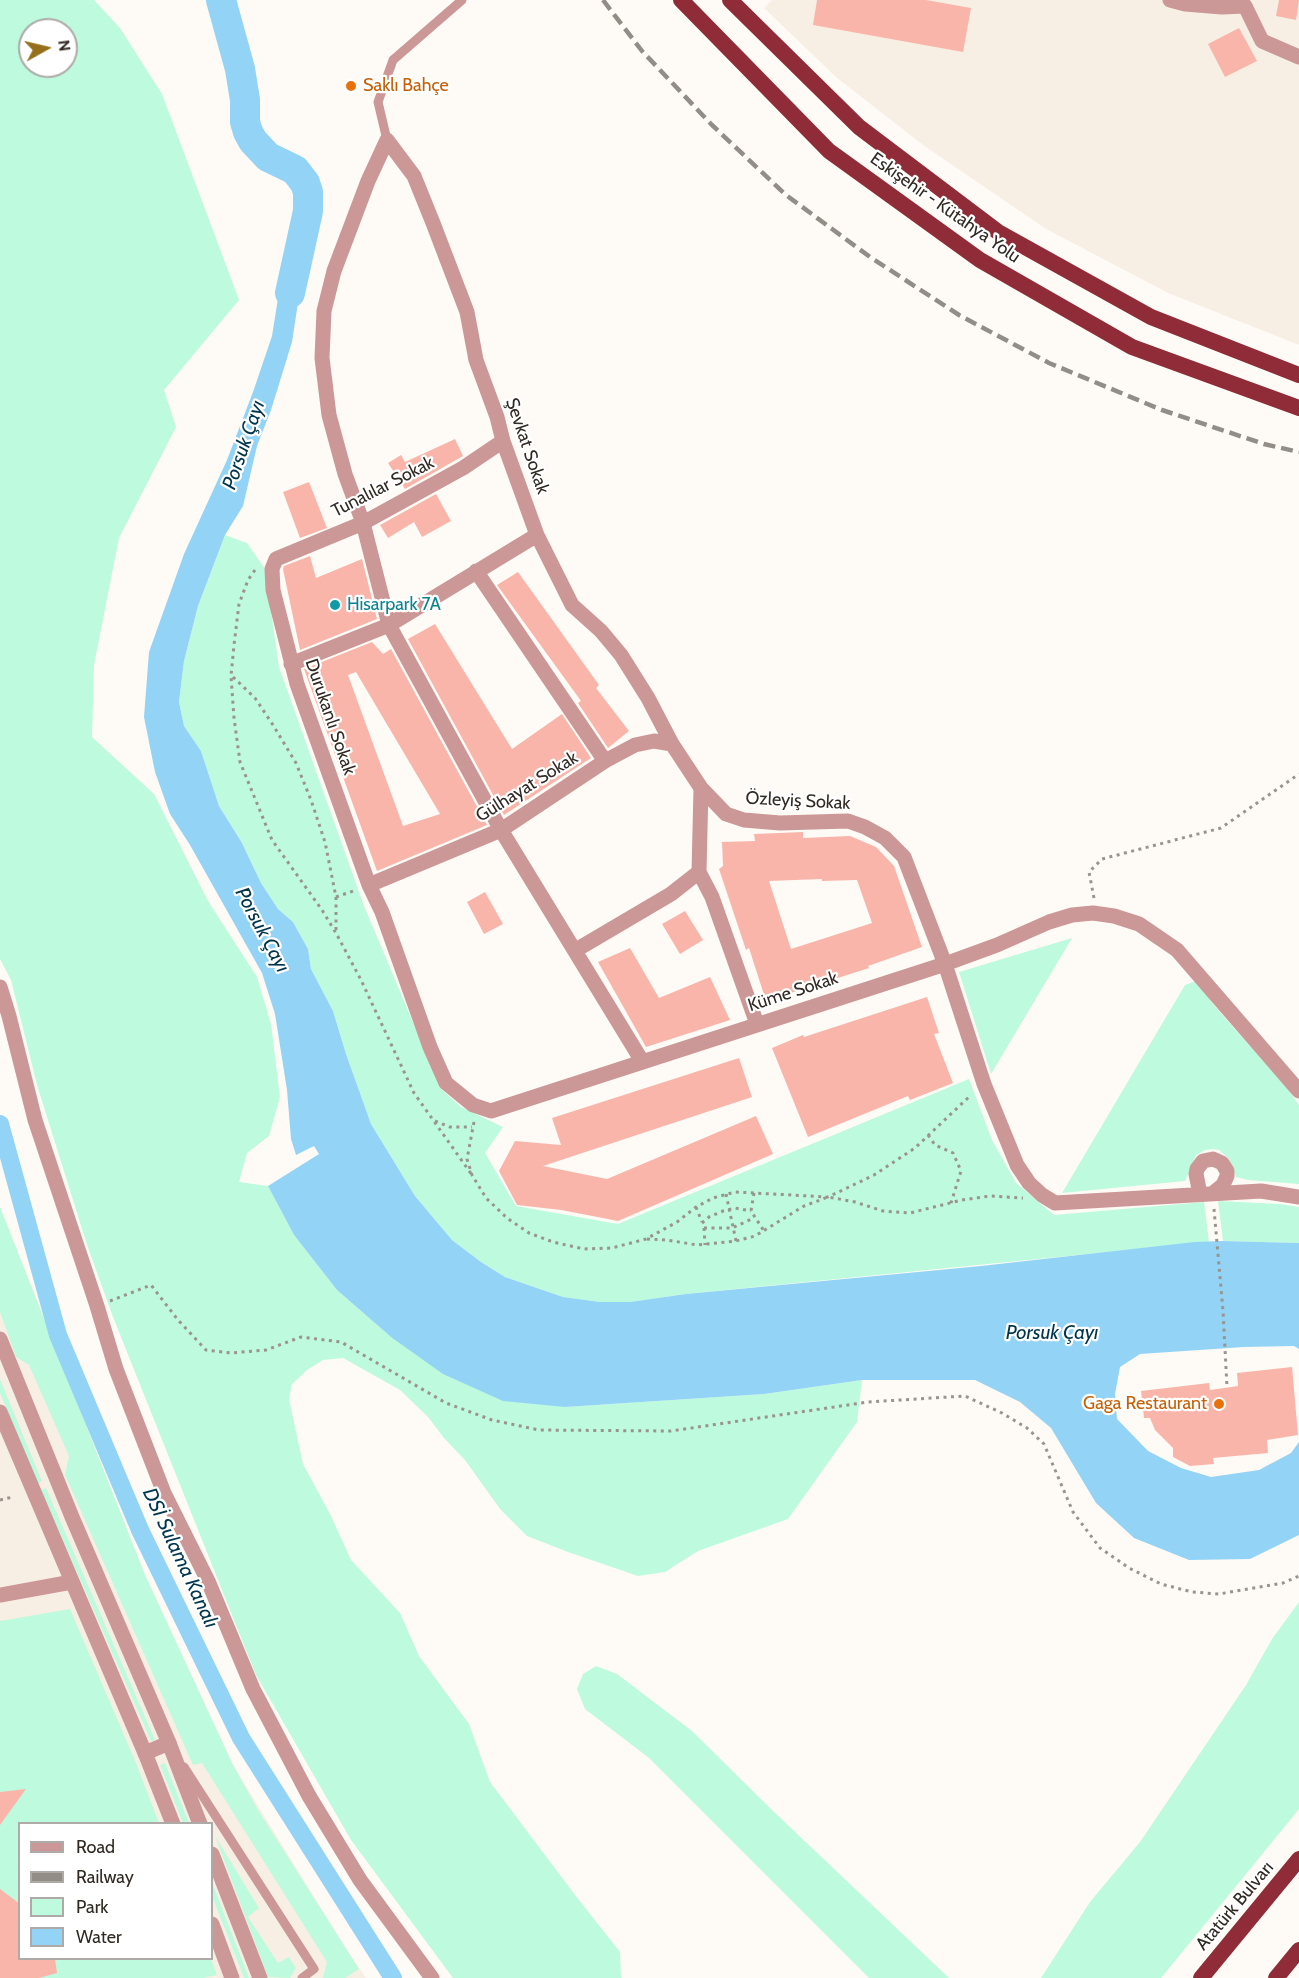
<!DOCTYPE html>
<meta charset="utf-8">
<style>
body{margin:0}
#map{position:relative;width:1299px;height:1978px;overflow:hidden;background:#fefbf6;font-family:Cabin,sans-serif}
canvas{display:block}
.legend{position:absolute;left:18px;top:1822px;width:195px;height:138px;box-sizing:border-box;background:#fff;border:2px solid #adaaa7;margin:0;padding:8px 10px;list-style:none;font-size:18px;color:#312a23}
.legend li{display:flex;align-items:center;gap:12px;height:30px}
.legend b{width:30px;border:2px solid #adaaa7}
.north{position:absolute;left:18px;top:18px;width:60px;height:60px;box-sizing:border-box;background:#fff;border:2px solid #adaaa7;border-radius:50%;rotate:82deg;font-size:16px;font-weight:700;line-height:24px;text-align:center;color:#312a23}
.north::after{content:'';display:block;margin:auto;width:21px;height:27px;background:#966f1a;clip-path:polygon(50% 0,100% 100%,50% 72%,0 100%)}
</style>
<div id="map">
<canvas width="1299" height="1978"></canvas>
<ul class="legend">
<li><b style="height:8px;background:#cc9797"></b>Road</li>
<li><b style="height:8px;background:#928d87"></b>Railway</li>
<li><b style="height:16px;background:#befadd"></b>Park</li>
<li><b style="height:16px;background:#93d3f6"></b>Water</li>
</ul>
<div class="north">N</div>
</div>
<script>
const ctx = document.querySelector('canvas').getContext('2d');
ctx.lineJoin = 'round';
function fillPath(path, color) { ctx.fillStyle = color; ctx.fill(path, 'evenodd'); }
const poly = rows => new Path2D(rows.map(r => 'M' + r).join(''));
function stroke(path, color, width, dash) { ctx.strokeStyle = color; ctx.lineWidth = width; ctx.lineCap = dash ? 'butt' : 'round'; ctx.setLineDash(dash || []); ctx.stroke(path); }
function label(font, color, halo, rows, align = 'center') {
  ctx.font = font + ' Cabin,sans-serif'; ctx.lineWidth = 4.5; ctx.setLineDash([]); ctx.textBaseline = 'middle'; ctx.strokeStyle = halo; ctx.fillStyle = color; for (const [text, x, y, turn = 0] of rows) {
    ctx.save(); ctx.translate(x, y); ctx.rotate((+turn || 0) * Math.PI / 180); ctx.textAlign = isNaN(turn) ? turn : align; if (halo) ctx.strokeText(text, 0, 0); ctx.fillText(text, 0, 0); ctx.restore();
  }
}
const built = poly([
 [772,0,1299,0,1299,345,1168,293,1046,229,923,145,837,78,764,8],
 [0,1207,145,1575,233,1765,348,1952,366,1978,0,1978],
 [20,1824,212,1824,212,1958,20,1958]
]);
const green = poly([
 [0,0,94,0,120,28,162,94,239,300,164,390,176,427,119,538,94,665,92,737,154,794,208,901,257,977,271,1024,280,1097,269,1136,247,1153,239,1182,268,1186,294,1235,337,1290,391,1337,565,1407,764,1394,862,1380,857,1422,788,1519,698,1551,665,1572,638,1576,568,1552,527,1536,500,1509,465,1460,444,1438,428,1417,400,1390,343,1358,323,1360,307,1370,292,1384,289,1399,303,1464,331,1516,351,1560,400,1613,419,1656,469,1724,490,1782,575,1895,620,1952,621,1978,453,1978,351,1840,256,1675,113,1317,87,1245,37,1085,11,980,0,959],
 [30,30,66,30,66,66,30,66],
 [225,535,247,543,265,569,279,667,364,906,441,1089,461,1107,503,1127,485,1153,516,1206,618,1224,969,1079,992,1140,1016,1183,1054,1215,1204,1202,1209,1242,686,1294,630,1302,600,1302,563,1297,505,1277,481,1262,452,1240,415,1196,371,1124,346,1054,333,1011,311,969,308,949,293,922,278,909,261,883,242,843,219,806,201,751,184,726,179,702,184,661,198,606],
 [1072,938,991,1074,959,972],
 [1196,981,1217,1009,1287,1088,1299,1105,1299,1184,1248,1180,1236,1177,1229,1159,1219,1150,1213,1149,1205,1150,1196,1155,1185,1181,1062,1193,1185,985],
 [1218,1201,1280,1204,1299,1207,1299,1243,1223,1241],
 [0,1207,145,1575,233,1765,258,1810,359,1969,345,1978,323,1978,327,1962,202,1763,193,1765,65,1475,69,1456,29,1365,16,1357,0,1312],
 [0,1379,42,1481,38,1484,0,1393],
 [46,1488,155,1740,151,1741,41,1490],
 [1299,1602,1299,1809,1161,1978,1041,1978,1090,1902,1140,1842,1246,1685,1272,1639],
 [70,1609,136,1763,159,1823,20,1824,20,1958,211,1959,217,1975,203,1978,0,1978,0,1621],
 [596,1666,617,1674,692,1731,773,1811,949,1978,869,1978,649,1758,585,1709,577,1689,583,1674],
 [165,1763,189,1823,183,1823,160,1765],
 [215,1836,259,1908,248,1917,278,1963,289,1957,296,1968,290,1978,268,1977],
 [212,1882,218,1898,249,1978,244,1978,212,1896]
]);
const water = poly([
 [298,235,301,283,292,342,271,410,257,446,243,506,225,535,198,606,184,661,179,702,184,726,201,751,219,806,242,843,261,883,278,909,293,922,308,949,311,969,333,1011,346,1054,371,1124,415,1196,452,1240,481,1262,505,1277,563,1297,600,1302,630,1302,686,1294,981,1266,1195,1242,1223,1241,1299,1243,1299,1349,1294,1346,1244,1347,1140,1354,1120,1367,1115,1394,1117,1419,1148,1451,1181,1468,1211,1477,1259,1470,1291,1453,1299,1442,1299,1535,1250,1559,1189,1560,1134,1538,1096,1503,1051,1428,1020,1402,975,1380,862,1380,764,1394,565,1407,503,1401,443,1374,391,1337,337,1290,294,1235,268,1186,319,1154,314,1146,296,1155,291,1139,287,1090,275,1014,262,973,190,845,170,814,155,772,144,717,149,652,184,554,227,460,253,392,272,336,288,236]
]);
const canal = poly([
 [0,1124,58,1335,140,1530,241,1738,393,1978]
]);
const river = poly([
 [221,0,240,69,245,100,245,122,248,132,253,141,268,157,295,170,305,183,308,192,308,211,290,293]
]);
const building = poly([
 [817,0,926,0,971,8,963,52,813,25],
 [1279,0,1299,0,1296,20,1276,16],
 [1239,28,1257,61,1225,77,1208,44],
 [455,439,463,456,405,489,388,463,401,455,405,462],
 [309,482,327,528,300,538,283,492],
 [436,494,451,521,422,537,414,522,388,538,380,525],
 [310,556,316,578,362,559,377,619,300,650,283,569,284,566],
 [518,572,599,685,596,688,629,731,608,748,578,703,581,701,497,585],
 [435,624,512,749,562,714,591,758,504,815,408,639],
 [372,642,383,654,391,649,487,825,377,871,304,669],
 [356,672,440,814,403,826,348,675],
 [803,832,803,838,850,836,876,847,894,866,922,947,868,966,869,968,766,1001,749,948,746,950,719,869,723,866,722,842,755,841,754,834],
 [822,879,822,881,857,880,872,923,791,949,769,881],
 [485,892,503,924,484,934,467,902],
 [685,911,703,940,680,954,662,924],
 [630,948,659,998,710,977,730,1020,646,1047,598,962],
 [927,997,939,1033,934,1034,953,1083,910,1100,908,1096,808,1137,772,1048,803,1035,804,1037],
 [739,1058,752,1097,543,1166,607,1179,756,1116,773,1154,618,1221,561,1210,517,1205,499,1171,515,1141,561,1145,552,1118],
 [1292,1367,1298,1435,1267,1440,1268,1453,1213,1458,1214,1464,1190,1466,1173,1457,1173,1448,1155,1430,1150,1418,1144,1418,1141,1391,1209,1383,1210,1390,1238,1386,1237,1373],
 [26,1789,0,1825,0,1792],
 [0,1889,20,1904,20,1959,55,1959,57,1973,39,1978,0,1978]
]);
const path = poly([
 [255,570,248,580,239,604,234,645,231,676,234,718,240,762,272,840,322,910,336,933,361,980,414,1093,472,1175],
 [233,677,255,698,273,725,296,763,311,800,325,842,336,897,336,931],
 [336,897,356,890],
 [1094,898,1089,872,1102,859,1221,828,1299,774],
 [435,1121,450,1127,472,1127],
 [474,1122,467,1159,472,1175,486,1198,507,1218,529,1233,553,1242,584,1249,612,1248,646,1239,677,1222,696,1207,713,1198,735,1192,828,1197,874,1175,915,1148,971,1095],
 [928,1135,935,1145,953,1153,961,1171,951,1203],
 [754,1193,751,1211,764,1231],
 [726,1194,736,1241],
 [696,1207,702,1222],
 [1214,1209,1223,1311,1227,1387],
 [702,1223,709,1217,723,1211,735,1208,751,1211],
 [704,1228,732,1228,754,1218],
 [704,1228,705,1245],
 [647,1239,667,1240,697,1245,736,1241,755,1236,804,1206,828,1197,855,1202,883,1211,910,1213,962,1200,990,1196,1023,1198],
 [110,1301,151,1285,178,1320,206,1350,231,1353,266,1350,301,1337,341,1342,446,1403,492,1420,539,1430,671,1431,868,1402,965,1396,1002,1413,1027,1428,1044,1444,1073,1512,1100,1548,1129,1568,1161,1584,1192,1592,1219,1594,1283,1583,1299,1576],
 [0,1500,13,1497]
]);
const service = poly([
 [387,140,378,102,393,60,462,0],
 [184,1767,314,1969,302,1978]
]);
const minor = poly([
 [1170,0,1185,4,1222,7,1245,6,1262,41,1299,57],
 [503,441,463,468,363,523,276,559,272,569,273,590,297,684,369,885,382,912,430,1047,446,1083,473,1105,491,1111,945,964,997,945,1049,922,1072,915,1093,913,1114,916,1139,924,1177,950,1299,1091],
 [476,571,605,761],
 [291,664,389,625,537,535],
 [699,872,712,897,757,1024],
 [369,885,501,830,605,761,635,745,654,741,672,744],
 [576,950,671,894,699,872,701,788],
 [0,987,9,1016,35,1120,97,1306,116,1369,164,1493,208,1581,253,1689,309,1796,360,1880,432,1978],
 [642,1061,501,830,389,625,363,523,345,474,329,415,322,358,324,311,334,271,368,181,387,140,414,176,433,223,467,312,476,360,497,417,503,441,537,535,572,605,601,631,621,655,648,698,672,744,701,788,726,814,744,820,780,823,848,821,865,827,885,838,904,857,945,964,984,1084,1017,1165,1029,1183,1042,1195,1055,1203,1261,1191,1299,1197],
 [1200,1194,1196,1174,1197,1169,1203,1161,1213,1159,1222,1163,1227,1171,1227,1176,1223,1185,1213,1193],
 [0,1595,72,1582],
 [145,1753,169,1743]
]);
const tertiary = poly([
 [0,1339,72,1517,169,1743,200,1824],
 [0,1412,145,1753,173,1824],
 [212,1854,260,1978],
 [212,1924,232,1978]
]);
const trunk = poly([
 [681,0,829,151,980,260,1132,347,1299,408],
 [730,0,859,127,998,232,1151,317,1299,375],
 [1201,1978,1299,1859],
 [1276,1978,1299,1950]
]);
const rail = poly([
 [603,0,642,51,712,125,786,195,870,257,959,315,1049,363,1162,410,1264,444,1299,452]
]);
const markers = [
 [351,86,6,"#e8710a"],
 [335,605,6,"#0f9aa8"],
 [1219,1404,6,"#e8710a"]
];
const foodNames = [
 ["Saklı Bahçe",363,86],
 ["Gaga Restaurant",1207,1404,"right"]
];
const streetNames = [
 ["Eskişehir - Kütahya Yolu",945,208,35],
 ["Şevkat Sokak",527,446,71],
 ["Tunalılar Sokak",383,487,-27],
 ["Durukanlı Sokak",330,717,71],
 ["Gülhayat Sokak",527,787,-32],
 ["Özleyiş Sokak",798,801,3],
 ["Küme Sokak",793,992,-18],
 ["Atatürk Bulvarı",1235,1906,-50]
];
const cultureNames = [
 ["Hisarpark 7A",347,605]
];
const waterNames = [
 ["Porsuk Çayı",244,445,-71],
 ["Porsuk Çayı",262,930,62],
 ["Porsuk Çayı",1052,1333],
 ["DSİ Sulama Kanalı",180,1558,65]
];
fillPath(built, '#f8efe4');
fillPath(green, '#befadd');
fillPath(water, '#93d3f6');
stroke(canal, '#93d3f6', 18);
stroke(river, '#93d3f6', 30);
fillPath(building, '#fab5ab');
stroke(path, '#99948e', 3, [3, 4.5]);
stroke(service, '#cc9797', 9);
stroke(minor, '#cc9797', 15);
stroke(tertiary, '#cc9797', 15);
stroke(trunk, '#902c38', 16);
stroke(rail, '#928d87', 4.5, [12, 6]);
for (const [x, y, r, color] of markers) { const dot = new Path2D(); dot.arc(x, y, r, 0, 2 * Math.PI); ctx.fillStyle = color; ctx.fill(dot); stroke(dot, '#fff', 2); }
label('18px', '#c56008', '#fff', foodNames, 'left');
label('18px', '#312a23', '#fff', streetNames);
label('18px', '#0d838f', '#fff', cultureNames, 'left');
label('italic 20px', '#00354d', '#fff', waterNames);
</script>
